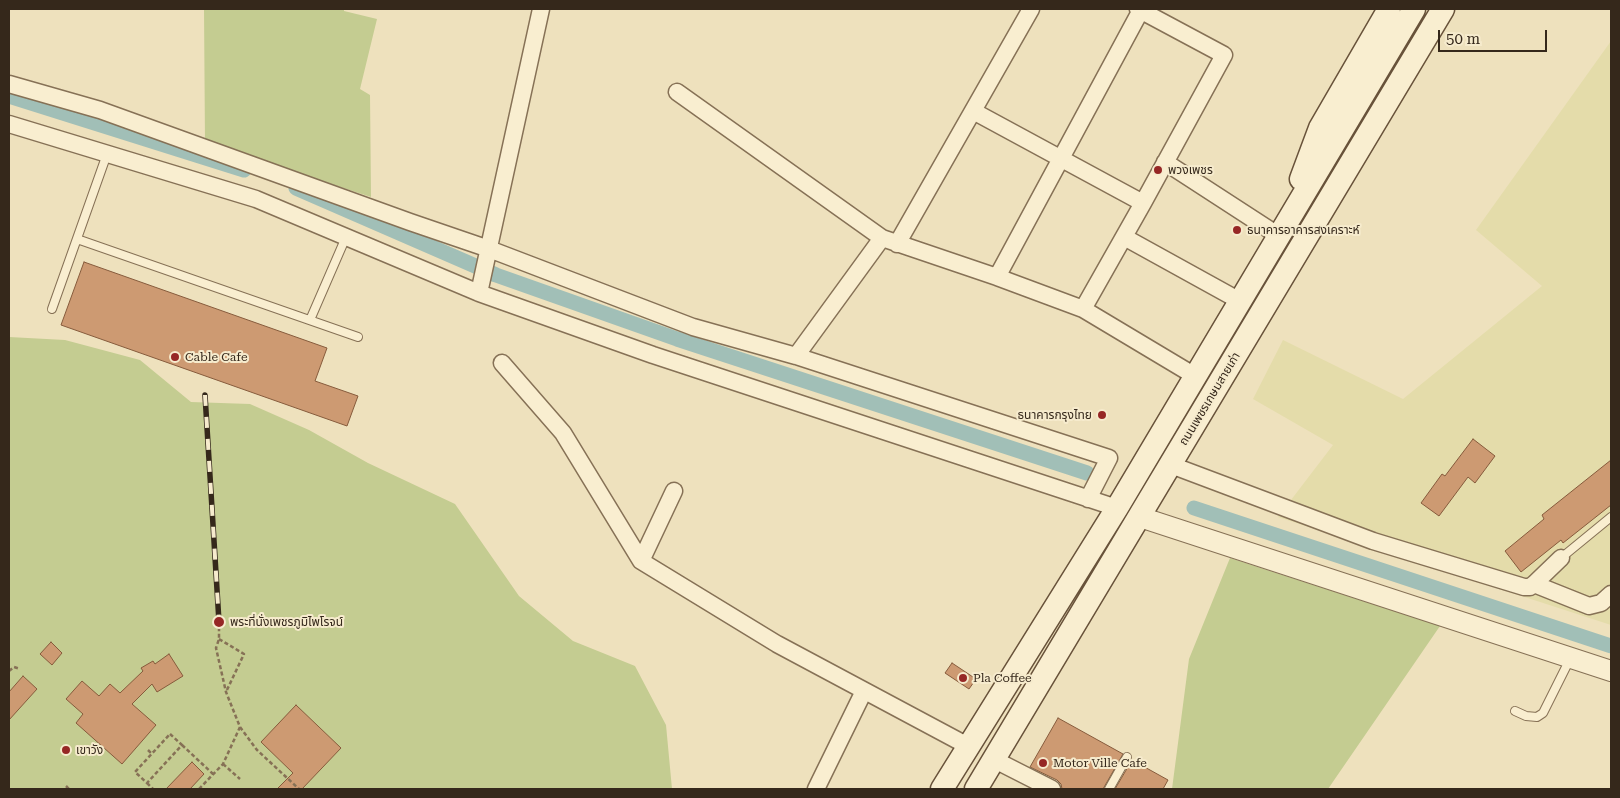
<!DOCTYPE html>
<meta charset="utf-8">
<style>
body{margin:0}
#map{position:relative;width:1620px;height:798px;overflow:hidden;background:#eee1bd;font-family:"Roboto Serif",serif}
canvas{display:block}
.frame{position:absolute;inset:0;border:10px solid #35281b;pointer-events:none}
.scale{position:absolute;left:1438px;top:30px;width:109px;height:22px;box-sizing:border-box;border:2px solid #35281b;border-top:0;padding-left:6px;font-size:15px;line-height:18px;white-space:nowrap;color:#35281b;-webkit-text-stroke:4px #f6ebcd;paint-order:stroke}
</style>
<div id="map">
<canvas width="1620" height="798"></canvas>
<div class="frame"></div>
<div class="scale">50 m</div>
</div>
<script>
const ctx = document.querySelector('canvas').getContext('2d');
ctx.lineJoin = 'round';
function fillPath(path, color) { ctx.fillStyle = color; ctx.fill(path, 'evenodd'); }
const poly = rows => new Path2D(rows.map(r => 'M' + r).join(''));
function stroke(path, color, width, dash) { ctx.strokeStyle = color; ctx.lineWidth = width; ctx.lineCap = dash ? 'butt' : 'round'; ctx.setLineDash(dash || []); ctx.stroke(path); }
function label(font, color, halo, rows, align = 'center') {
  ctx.font = font + ' "Roboto Serif","Noto Sans Thai",serif'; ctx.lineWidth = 4; ctx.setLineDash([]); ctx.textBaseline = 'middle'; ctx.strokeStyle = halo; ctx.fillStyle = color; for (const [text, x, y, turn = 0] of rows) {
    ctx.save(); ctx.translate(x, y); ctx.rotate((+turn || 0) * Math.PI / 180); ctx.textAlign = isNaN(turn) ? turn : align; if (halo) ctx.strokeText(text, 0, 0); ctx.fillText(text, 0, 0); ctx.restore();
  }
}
const farmland = poly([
 [1611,41,1611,625,1278,517,1333,445,1253,399,1283,340,1403,399,1542,286,1476,230]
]);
const green = poly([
 [204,9,344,9,344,11,377,19,360,89,370,95,371,197,205,143],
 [9,337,65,340,140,360,191,402,250,404,309,430,368,463,455,504,519,596,573,641,635,666,666,725,672,789,9,789],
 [1230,558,1440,626,1328,789,1172,789,1189,659]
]);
const canal = poly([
 [9,96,244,170],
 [296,188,496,275,677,339,1087,473],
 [1194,508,1611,646]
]);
const building = poly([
 [84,262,327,348,315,381,358,396,347,426,61,325,84,262],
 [1473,439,1495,456,1475,483,1468,477,1439,516,1421,503,1442,474,1445,476,1473,439],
 [1611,460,1611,505,1563,543,1561,540,1521,572,1505,551,1544,519,1542,515,1611,460],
 [51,642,62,653,52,665,40,654,51,642],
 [169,654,183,676,157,692,152,684,132,704,156,725,122,764,76,723,83,714,66,699,82,681,99,696,110,684,120,693,143,671,141,668,153,661,155,664,169,654],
 [952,663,976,679,969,689,945,673,952,663],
 [23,676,37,689,9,720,9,692,23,676],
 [296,705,341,748,302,789,277,789,293,773,261,742,296,705],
 [1058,718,1123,754,1103,789,1062,789,1061,784,1057,780,1030,767,1058,718],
 [1132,760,1168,780,1163,789,1115,789,1132,760],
 [192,762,204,774,190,789,166,789,192,762]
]);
const path = poly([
 [219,639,244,654,226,692],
 [9,671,14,667,20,669],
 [240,727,257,750,299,789],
 [170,734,182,745,147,783,135,772,170,734],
 [182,745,213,774],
 [148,750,152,754],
 [223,764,240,779],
 [147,783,153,789],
 [66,786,69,789],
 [199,789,223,764,240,727,226,692,216,648,219,639,219,622]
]);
const service = poly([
 [77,239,358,337],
 [52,309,107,154],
 [310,320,346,237],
 [1561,558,1611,517],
 [1515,711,1526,716,1537,717,1543,713,1570,659],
 [1109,789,1127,757]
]);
const minor = poly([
 [9,84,100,110,410,222,489,249,693,327,796,356,1109,458,1088,499],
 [677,92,882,238],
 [973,111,1143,203],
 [9,124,256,199,479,293,653,355,1117,508],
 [1165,162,1279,236],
 [1124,237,1240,301],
 [897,244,1031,9],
 [997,277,1141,10],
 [479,293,541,9],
 [1083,309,1143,203,1224,55,1138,9],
 [796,356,882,238,997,277,1083,309,1195,376],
 [502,363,563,433,641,561,777,644,968,746],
 [1171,465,1373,541,1524,587,1530,587,1534,584,1561,558],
 [641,561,674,491],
 [1534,584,1589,606,1601,603,1611,594],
 [993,759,1052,789],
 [816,789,864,691]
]);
const tertiary = poly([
 [1140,517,1611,671]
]);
const secondary = poly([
 [1301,179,1320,128,1389,9],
 [942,789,1117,508,1414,9],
 [976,789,1443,9]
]);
const rail = poly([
 [205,395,219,622]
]);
const markers = [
 [1158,170,5,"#962725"],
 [1237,230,5,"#962725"],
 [175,357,5,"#962725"],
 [1102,415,5,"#962725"],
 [219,622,6,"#962725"],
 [963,678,5,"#962725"],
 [66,750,5,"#962725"],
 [1043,763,5,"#962725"]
];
const poiNames = [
 ["พวงเพชร",1168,170],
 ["ธนาคารอาคารสงเคราะห์",1247,230],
 ["Cable Cafe",185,357],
 ["ธนาคารกรุงไทย",1092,415,"right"],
 ["พระที่นั่งเพชรภูมิไพโรจน์",230,622],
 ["Pla Coffee",973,678],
 ["เขาวัง",76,750],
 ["Motor Ville Cafe",1053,763]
];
const streetNames = [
 ["ถนนเพชรเกษมสายเก่า",1210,399,-59]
];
fillPath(farmland, '#e4dcaa');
fillPath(green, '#c4cc91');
stroke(canal, '#a1bfb7', 15);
fillPath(building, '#cd9a72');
stroke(building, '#865b3c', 1);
stroke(service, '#867156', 10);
stroke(minor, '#867156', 19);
stroke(tertiary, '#867156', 22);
stroke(secondary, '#68523a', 25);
stroke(path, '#867156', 2.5, [4, 2.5]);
stroke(service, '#f9eed0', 8);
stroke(minor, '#f9eed0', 16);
stroke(tertiary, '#f9eed0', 20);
stroke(secondary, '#f9eed0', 22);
stroke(rail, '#35281b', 5.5);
stroke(rail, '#f6ebcd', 4, [11]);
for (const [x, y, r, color] of markers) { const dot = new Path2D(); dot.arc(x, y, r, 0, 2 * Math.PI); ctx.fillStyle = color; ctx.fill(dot); stroke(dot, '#f6ebcd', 2); }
label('12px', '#35281b', '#f6ebcd', poiNames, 'left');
label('12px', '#35281b', '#f6ebcd', streetNames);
</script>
